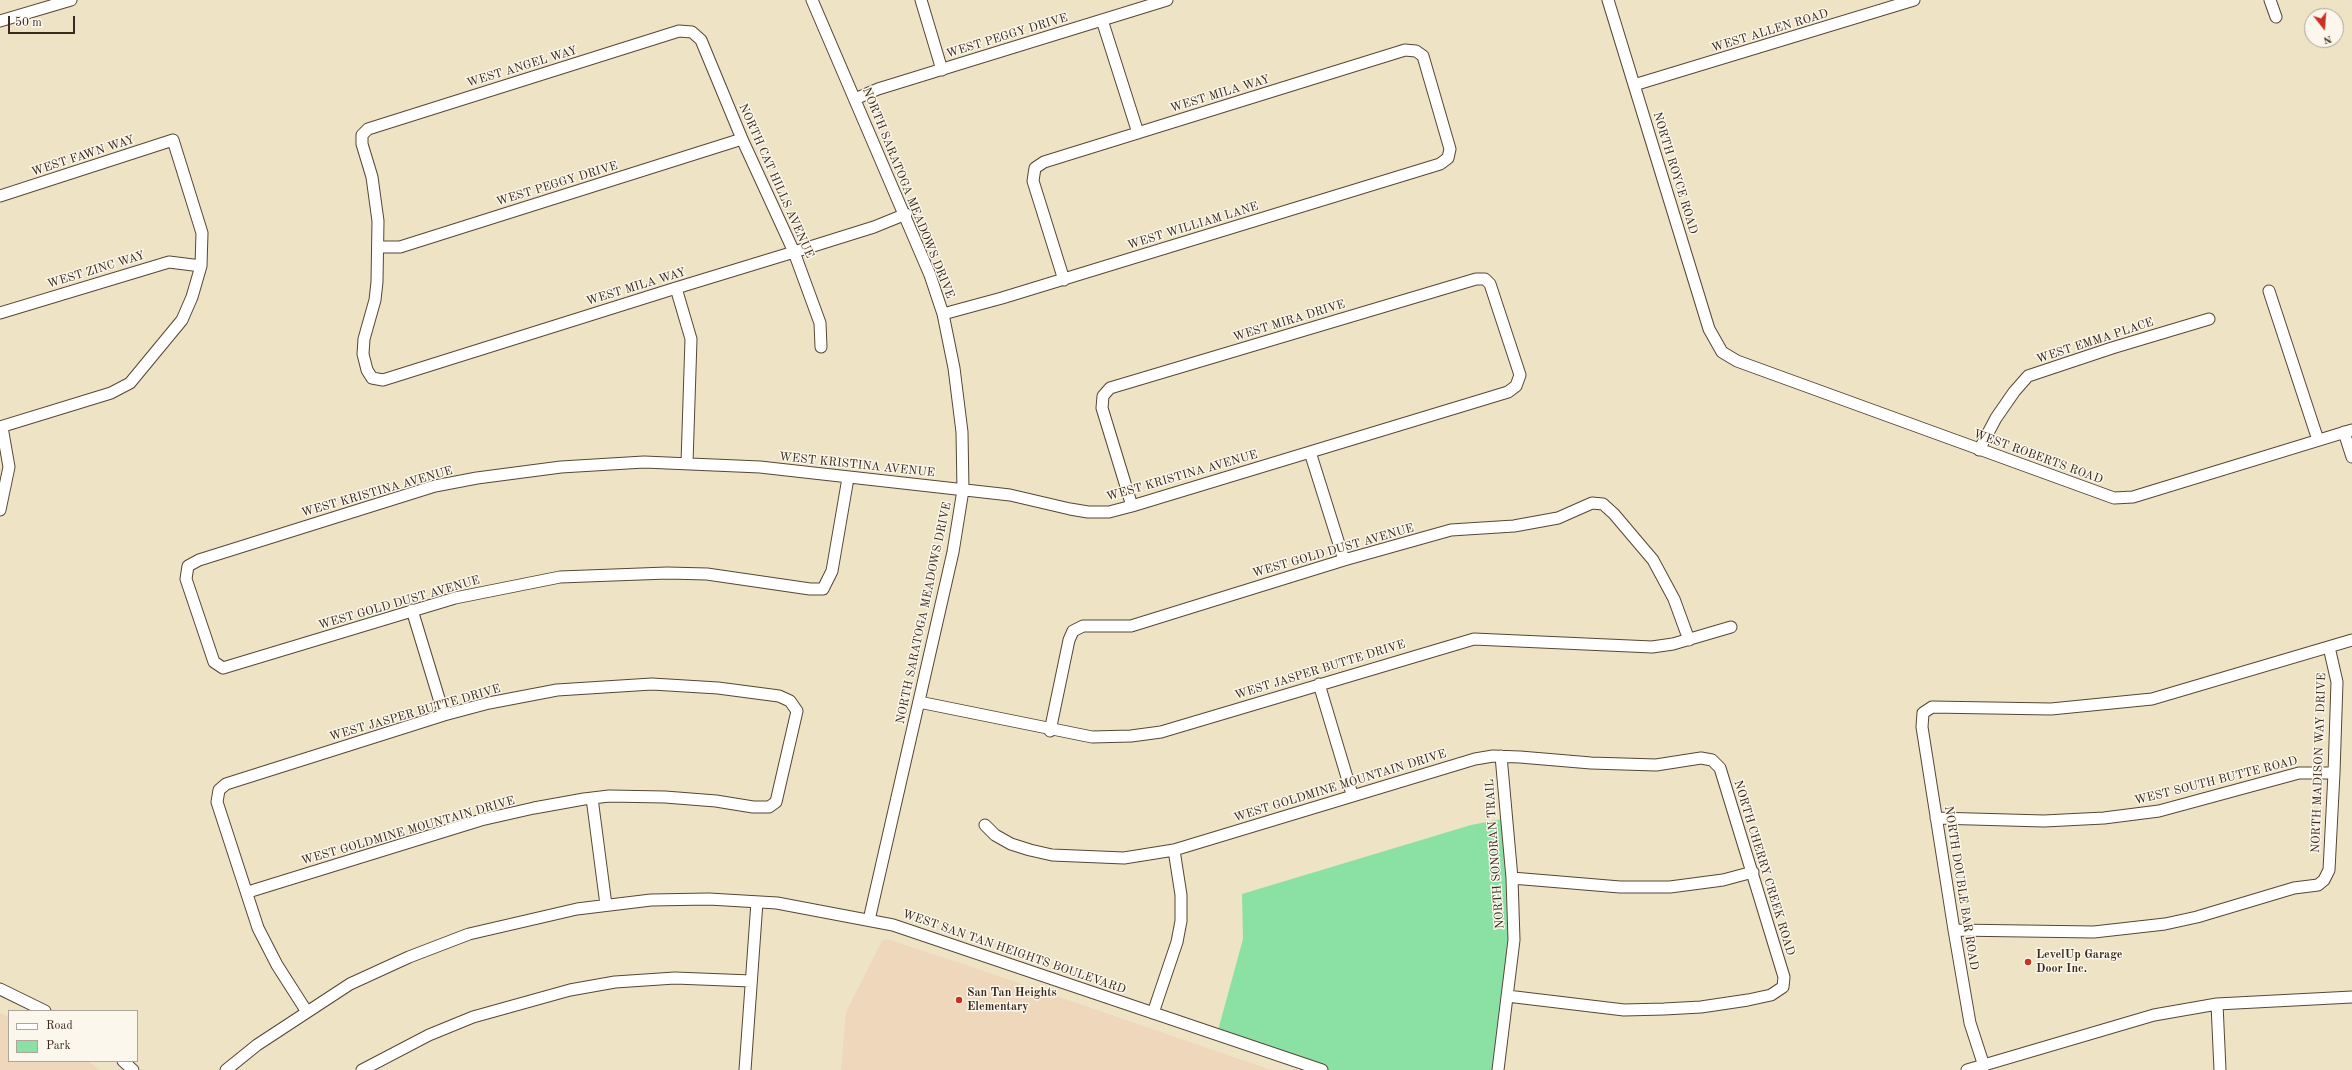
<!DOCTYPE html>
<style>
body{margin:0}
#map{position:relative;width:2352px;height:1070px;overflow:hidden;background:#eee3c4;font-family:"Old Standard TT",serif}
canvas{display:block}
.legend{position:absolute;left:8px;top:1010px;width:130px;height:52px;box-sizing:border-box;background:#fbf7ec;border:1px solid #aea59a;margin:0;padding:5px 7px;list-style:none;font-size:12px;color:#3b2a1e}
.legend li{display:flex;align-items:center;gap:8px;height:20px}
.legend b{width:20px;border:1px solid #aea59a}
.north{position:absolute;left:2304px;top:8px;width:40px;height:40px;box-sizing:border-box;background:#fbf7ec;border:1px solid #aea59a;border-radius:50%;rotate:163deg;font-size:11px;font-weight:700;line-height:16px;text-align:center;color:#3b2a1e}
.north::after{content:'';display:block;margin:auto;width:14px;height:18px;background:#c8321e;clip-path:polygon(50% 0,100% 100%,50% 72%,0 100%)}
.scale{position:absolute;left:8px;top:16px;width:67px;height:18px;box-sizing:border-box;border:2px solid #3b2a1e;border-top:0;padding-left:5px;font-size:12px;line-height:14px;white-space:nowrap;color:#3b2a1e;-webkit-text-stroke:3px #fbf7ec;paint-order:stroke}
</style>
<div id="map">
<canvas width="2352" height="1070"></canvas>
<ul class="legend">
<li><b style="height:5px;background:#fff"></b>Road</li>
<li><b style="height:11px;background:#8be1a4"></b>Park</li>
</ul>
<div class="north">N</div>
<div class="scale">50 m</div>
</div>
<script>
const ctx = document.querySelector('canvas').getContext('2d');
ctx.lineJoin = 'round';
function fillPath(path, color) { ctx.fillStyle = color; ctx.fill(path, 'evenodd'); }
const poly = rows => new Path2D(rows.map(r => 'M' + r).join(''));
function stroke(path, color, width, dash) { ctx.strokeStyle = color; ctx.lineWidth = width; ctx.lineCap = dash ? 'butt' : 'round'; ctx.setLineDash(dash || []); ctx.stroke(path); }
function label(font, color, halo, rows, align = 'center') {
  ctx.font = font + ' "Old Standard TT",serif'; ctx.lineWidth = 3; ctx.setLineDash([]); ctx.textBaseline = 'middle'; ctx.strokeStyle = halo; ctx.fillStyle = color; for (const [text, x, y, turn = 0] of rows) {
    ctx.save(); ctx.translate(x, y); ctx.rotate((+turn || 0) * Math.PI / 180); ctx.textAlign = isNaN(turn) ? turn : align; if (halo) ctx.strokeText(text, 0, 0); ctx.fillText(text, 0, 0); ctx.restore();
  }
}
const built = poly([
 [887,939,969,966,1271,1070,841,1070,846,1012,882,941],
 [0,1013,9,1017,9,1061,88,1061,100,1070,0,1070]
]);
const green = poly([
 [1507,818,1514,916,1498,1070,1322,1070,1217,1034,1243,939,1242,894,1471,825]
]);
const minor = poly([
 [812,0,930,275,943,314,954,368,962,432,963,490,953,552,869,920],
 [921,0,942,70],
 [1608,0,1709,329,1722,352,1737,361,2114,498,2133,497,2352,430],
 [2270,0,2276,17],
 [1102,20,1138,133],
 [0,21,71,0],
 [1634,85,1914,0],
 [855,99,878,89,1167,0],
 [0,196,173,140,202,233,201,266,192,297,182,320,130,383,111,393,0,427],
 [379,247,400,247,742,139],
 [676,288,691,339,687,463],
 [2269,291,2318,440],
 [0,313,169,262,201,266],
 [943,314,1002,298,1440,164,1448,158,1450,149,1423,56,1416,51,1405,50,1044,162,1035,168,1033,181,1064,280],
 [821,347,820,323,794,252,742,139,701,40,692,32,679,31,368,129,362,135,362,144,372,177,378,221,377,282,375,300,364,339,363,354,367,370,372,378,383,380,676,288,794,252,874,227,906,214],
 [2344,432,2352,457],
 [1979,450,1996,418,2014,392,2028,376,2112,348,2209,319],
 [1310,452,1344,560],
 [848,478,832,571,823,589,810,589,707,574,667,573,560,577,455,598,223,668,214,662,186,579,188,566,199,560,435,486,477,478,561,467,644,462,760,467,1010,495,1070,509,1088,512,1109,512,1132,506,1508,392,1516,386,1520,375,1490,284,1485,279,1476,279,1110,388,1103,396,1102,408,1132,506],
 [0,510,9,467,2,427],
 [412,610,444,715],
 [1319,684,1352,794],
 [919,702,1092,737,1131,736,1161,732,1474,639,1652,647,1673,644,1731,627],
 [1050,731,1069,640,1073,631,1083,626,1131,626,1344,560,1451,530,1514,526,1558,518,1592,503,1603,504,1614,514,1653,560,1674,599,1689,640],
 [592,798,606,905],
 [1936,818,2044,821,2104,818,2159,811,2299,773,2334,773],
 [985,825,995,835,1011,844,1030,850,1052,855,1124,858,1174,850,1475,759,1493,756,1520,757,1591,763,1656,765,1701,758,1712,760,1720,768,1784,977,1783,987,1771,995,1748,1000,1701,1007,1664,1009,1624,1010,1507,996],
 [1512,878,1620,887,1670,887,1723,880,1753,872],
 [248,892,481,820,534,808,584,799,609,796,665,797,716,801,753,807,769,807,776,802,797,711,790,701,779,696,718,688,652,684,557,690,489,703,444,715,226,784,219,790,217,802,258,928,277,965,307,1012],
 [1954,930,2094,932,2165,924,2197,917,2294,888,2318,885,2324,880,2329,870,2334,773,2337,682,2329,647],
 [0,989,45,1011],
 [2217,1004,2220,1070],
 [1153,1013,1177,942,1181,921,1181,895,1174,850],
 [123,1061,133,1070],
 [1984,1066,1970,1023,1954,930,1922,727,1923,713,1932,707,2051,709,2152,699,2352,640],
 [226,1070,257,1045,350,984,409,957,469,934,577,909,651,900,709,899,777,903,893,925,1322,1070],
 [362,1070,429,1035,473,1017,570,990,615,982,675,978,751,981],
 [745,1070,757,902],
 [1498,1070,1514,940,1512,878,1501,756],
 [1967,1070,2154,1015,2217,1004,2352,997]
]);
const markers = [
 [2028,962,4,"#c8321e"],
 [959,1000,4,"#c8321e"]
];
const streetNames = [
 ["WEST ALLEN ROAD",1770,31,-17],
 ["WEST PEGGY DRIVE",1007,36,-17],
 ["WEST ANGEL WAY",522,67,-17],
 ["WEST MILA WAY",1220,94,-17],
 ["WEST FAWN WAY",83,156,-18],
 ["NORTH ROYCE ROAD",1675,173,73],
 ["NORTH CAT HILLS AVENUE",776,181,66],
 ["WEST PEGGY DRIVE",557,184,-17],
 ["NORTH SARATOGA MEADOWS DRIVE",908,193,68],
 ["WEST WILLIAM LANE",1193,226,-17],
 ["WEST ZINC WAY",96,270,-17],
 ["WEST MILA WAY",636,287,-17],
 ["WEST MIRA DRIVE",1289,321,-17],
 ["WEST EMMA PLACE",2095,341,-18],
 ["WEST ROBERTS ROAD",2038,457,20],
 ["WEST KRISTINA AVENUE",857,465,6],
 ["WEST KRISTINA AVENUE",1182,476,-16],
 ["WEST KRISTINA AVENUE",377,492,-16],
 ["WEST GOLD DUST AVENUE",1333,551,-16],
 ["WEST GOLD DUST AVENUE",399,603,-16],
 ["NORTH SARATOGA MEADOWS DRIVE",924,613,-78],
 ["WEST JASPER BUTTE DRIVE",1320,670,-17],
 ["WEST JASPER BUTTE DRIVE",415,713,-16],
 ["NORTH MADISON WAY DRIVE",2319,763,-88],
 ["WEST SOUTH BUTTE ROAD",2216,781,-14],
 ["WEST GOLDMINE MOUNTAIN DRIVE",1340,786,-17],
 ["WEST GOLDMINE MOUNTAIN DRIVE",408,831,-16],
 ["NORTH SONORAN TRAIL",1495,854,-94],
 ["NORTH CHERRY CREEK ROAD",1764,868,73],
 ["NORTH DOUBLE BAR ROAD",1961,888,81],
 ["WEST SAN TAN HEIGHTS BOULEVARD",1014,952,19]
];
const poiNames = [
 ["LevelUp Garage",2036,955],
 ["Door Inc.",2036,969],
 ["San Tan Heights",967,993],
 ["Elementary",967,1007]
];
fillPath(built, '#eed7bb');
fillPath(green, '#8be1a4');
stroke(minor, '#564637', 13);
stroke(minor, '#fff', 11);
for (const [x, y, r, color] of markers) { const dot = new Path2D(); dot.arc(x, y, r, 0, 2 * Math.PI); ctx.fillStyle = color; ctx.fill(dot); stroke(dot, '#fbf7ec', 1.5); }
label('12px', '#3b2a1e', '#fbf7ec', streetNames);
label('bold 12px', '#3b2a1e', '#fbf7ec', poiNames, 'left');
</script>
